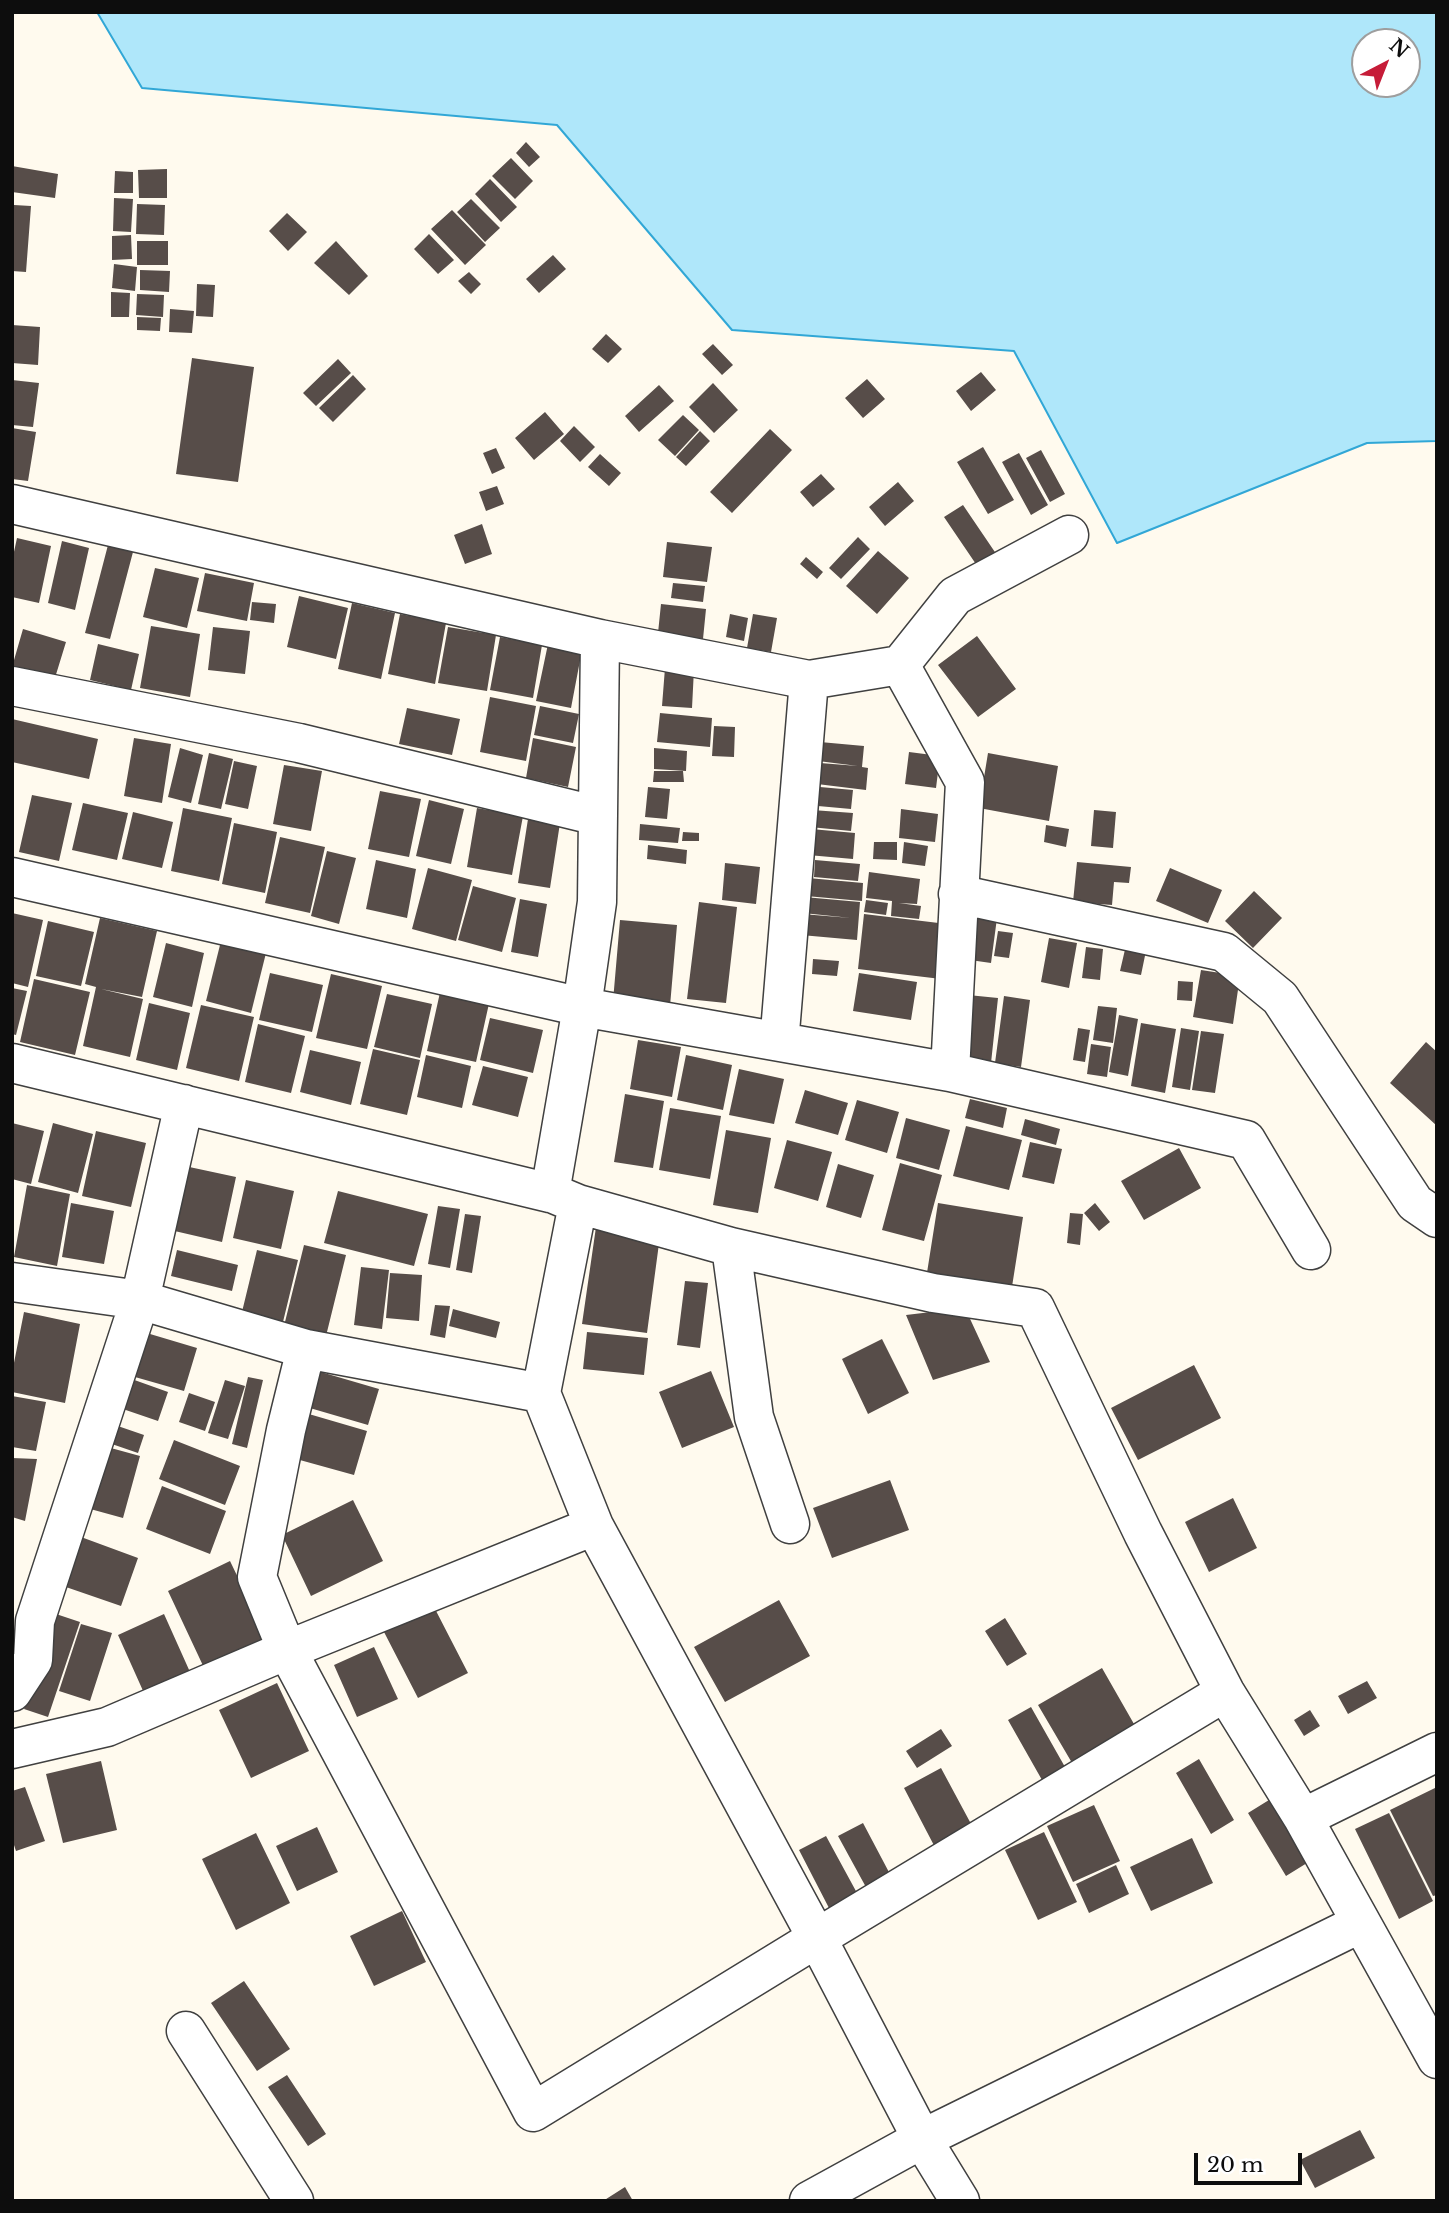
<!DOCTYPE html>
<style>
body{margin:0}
#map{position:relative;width:1449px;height:2213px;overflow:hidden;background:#fffaee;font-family:"Libre Baskerville",serif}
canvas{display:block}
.frame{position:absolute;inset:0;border:14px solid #0d0d0d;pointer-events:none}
.north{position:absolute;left:1351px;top:28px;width:70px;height:70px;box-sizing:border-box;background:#fff;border:2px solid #9e9e9e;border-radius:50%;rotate:42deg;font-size:19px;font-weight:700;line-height:28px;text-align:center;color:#0d0d0d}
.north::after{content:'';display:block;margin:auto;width:24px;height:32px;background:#c61c38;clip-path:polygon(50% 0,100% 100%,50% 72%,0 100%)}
.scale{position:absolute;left:1194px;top:2153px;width:108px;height:32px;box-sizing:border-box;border:4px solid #0d0d0d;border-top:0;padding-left:9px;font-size:21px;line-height:24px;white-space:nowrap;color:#0d0d0d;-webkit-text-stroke:5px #fff;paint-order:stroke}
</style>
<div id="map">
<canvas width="1449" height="2213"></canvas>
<div class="frame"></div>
<div class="north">N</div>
<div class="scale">20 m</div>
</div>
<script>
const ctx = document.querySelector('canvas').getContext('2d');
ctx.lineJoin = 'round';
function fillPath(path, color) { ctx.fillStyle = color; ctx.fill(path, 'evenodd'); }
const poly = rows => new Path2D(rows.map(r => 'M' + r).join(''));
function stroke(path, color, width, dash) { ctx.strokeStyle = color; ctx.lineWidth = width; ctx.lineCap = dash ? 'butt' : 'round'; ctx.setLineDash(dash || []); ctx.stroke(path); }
const water = poly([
 [97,12,1437,12,1437,441,1367,443,1117,543,1014,351,732,330,557,125,142,88,97,12],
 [1365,42,1407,42,1407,84,1365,84,1365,42]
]);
const building = poly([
 [526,142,540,157,529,167,516,153],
 [511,158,533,181,515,199,492,176],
 [12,166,58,174,55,198,12,192],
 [167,169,167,198,139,198,138,170],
 [115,171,133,172,133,193,114,193],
 [490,179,517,207,501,222,475,194],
 [114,198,133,199,131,232,113,231],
 [471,199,500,228,485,242,457,212],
 [137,204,165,205,164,235,136,234],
 [14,205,31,206,26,272,12,271],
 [452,210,486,245,465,265,431,229],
 [287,213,307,232,288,251,269,231],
 [429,234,454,260,438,274,414,249],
 [131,235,132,259,112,260,112,236],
 [137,241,168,241,168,265,137,265],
 [336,241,368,276,349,295,314,263],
 [553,255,566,269,539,293,526,279],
 [114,264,137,267,135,291,112,288],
 [140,270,170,271,169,292,140,290],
 [469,272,481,284,471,294,458,281],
 [197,284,215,285,213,317,196,316],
 [111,292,130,293,129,317,111,317],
 [137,294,164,295,163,317,136,315],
 [170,309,194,311,192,333,169,332],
 [137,317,161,318,160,331,137,330],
 [12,325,40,327,38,365,12,363],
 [606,334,622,349,608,363,592,349],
 [713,344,733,365,722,375,702,354],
 [192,358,254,367,238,482,176,474],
 [338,359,351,373,316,406,303,393],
 [981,372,996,390,971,411,956,391],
 [353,375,366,389,333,422,319,408],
 [867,379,885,399,863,418,845,398],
 [12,380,39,383,33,427,12,425],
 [713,383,738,410,714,433,689,407],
 [659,385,674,401,639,432,625,416],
 [545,412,564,434,534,460,515,438],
 [683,415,699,430,675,456,658,440],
 [574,426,595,447,580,462,560,441],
 [12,428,36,432,28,481,12,479],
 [770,429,792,450,732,513,710,492],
 [700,431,710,441,686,466,676,457],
 [983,447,1014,500,988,514,957,462],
 [496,448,505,468,492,474,483,453],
 [1041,450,1065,494,1050,502,1026,458],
 [1019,453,1048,505,1031,515,1002,462],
 [600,454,621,473,609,486,588,467],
 [821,474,835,489,813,507,800,492],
 [898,482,914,501,885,526,869,507],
 [497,486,504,504,486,511,479,492],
 [963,505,1001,561,982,573,944,517],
 [482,524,492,554,465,564,454,535],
 [858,537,870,549,841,579,829,568],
 [17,538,51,546,39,603,12,597,12,561],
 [62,541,89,548,75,610,48,603],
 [667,542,712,547,707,582,663,577],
 [108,545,133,552,110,639,85,633],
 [878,551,909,578,877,614,846,586],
 [806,557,823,572,817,579,800,564],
 [155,568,199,578,187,628,143,617],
 [205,573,254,583,247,621,197,611],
 [673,583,705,586,703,602,671,598],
 [299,596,348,608,336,659,287,647],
 [252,602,276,604,274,623,250,620],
 [352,603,395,613,381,679,338,669],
 [661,604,706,609,703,639,658,633],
 [400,614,446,623,435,684,388,674],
 [730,614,748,618,744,641,726,637],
 [753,614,777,618,771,652,747,648],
 [151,626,200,634,190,697,140,688],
 [213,627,250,631,245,674,208,670],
 [448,627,496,635,487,691,438,683],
 [23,629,66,642,54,681,12,667],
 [977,636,1016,689,978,717,938,665],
 [500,637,542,645,533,698,490,690],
 [98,644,139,654,131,690,90,680],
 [548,644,582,650,571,708,536,701],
 [665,668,694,669,692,708,662,706],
 [490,697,536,706,526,761,480,752],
 [540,706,579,714,573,743,534,735],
 [407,708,460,719,452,755,399,744],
 [660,713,712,718,710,747,657,742],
 [12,719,98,739,89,779,12,762],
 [714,726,735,727,734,757,712,756],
 [134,738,171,744,162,803,124,796],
 [533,738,576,747,568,787,526,778],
 [820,742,864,746,862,767,868,768,866,790,817,784,820,763,858,766,818,761],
 [180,748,203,755,191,803,168,797],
 [654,748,687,751,686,771,654,769],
 [909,752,940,756,936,788,905,784],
 [209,753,233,759,221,809,198,804],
 [988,753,1058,766,1049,821,979,808],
 [234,761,257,766,248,809,225,804],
 [284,765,322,771,311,831,273,824],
 [654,771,683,771,684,782,653,782],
 [809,786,853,790,851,809,807,805],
 [648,787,670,789,667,819,645,817],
 [380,791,421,799,409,857,368,849],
 [32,795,72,803,59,861,19,852],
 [429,800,464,809,451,864,416,856],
 [83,803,128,813,117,860,72,850],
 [183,808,232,818,219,881,171,871],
 [477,808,523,816,512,875,467,867],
 [901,809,938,814,935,842,899,838],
 [812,810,853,813,851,831,810,827],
 [1094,810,1116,812,1113,848,1091,846],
 [133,812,173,822,162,868,122,859],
 [528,819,560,823,550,888,518,883],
 [234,823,277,832,265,893,222,884],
 [640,824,680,828,678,843,639,840],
 [1046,825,1069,829,1066,847,1044,842],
 [811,829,855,833,853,859,808,855],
 [683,832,699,833,699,841,682,841],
 [280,837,325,847,310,913,265,903],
 [874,842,897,842,897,860,873,859],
 [904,842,928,846,925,866,902,863],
 [648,845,687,850,686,864,647,859],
 [327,851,356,858,339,924,311,916],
 [376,860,416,869,407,918,366,909],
 [815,860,860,864,858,881,814,877],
 [1077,862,1131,867,1129,883,1114,882,1112,905,1073,902],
 [725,863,760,867,756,904,722,900],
 [428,868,472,880,456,941,412,929],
 [1170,868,1222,890,1208,923,1156,901],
 [869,872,920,879,917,904,899,903,921,906,919,919,891,916,892,901,866,898],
 [808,878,863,883,862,901,806,896],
 [473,886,516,898,502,952,458,940],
 [1254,891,1282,918,1253,948,1225,921],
 [804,897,860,902,857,940,801,935,802,914,851,918,803,913],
 [520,899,547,904,538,957,511,952],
 [866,900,888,903,886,915,864,912],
 [699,902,737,907,726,1003,687,999],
 [12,913,43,920,28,987,12,983],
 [864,914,947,924,941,979,858,969],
 [976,915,997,918,991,963,970,960],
 [100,918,157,931,142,997,101,989,143,999,130,1057,83,1046,96,987,85,984],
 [620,920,677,925,670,1006,613,1001],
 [48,921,94,932,81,986,36,976],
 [998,931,1013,933,1009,958,994,956],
 [222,937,267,949,251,1013,206,1001],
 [1049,938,1077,943,1069,988,1041,982],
 [1127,941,1147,946,1141,975,1120,971],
 [166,943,204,953,192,1007,153,997],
 [1086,947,1103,949,1100,980,1082,978],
 [813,959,839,961,837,976,812,974],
 [1201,970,1240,976,1233,1024,1193,1017],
 [270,973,323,985,312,1032,259,1020],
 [859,973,917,982,911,1020,853,1011],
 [331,974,382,986,367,1049,316,1038],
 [34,979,90,992,75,1055,20,1042],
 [1178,981,1193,982,1192,1001,1177,1000],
 [12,988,27,991,16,1035,12,1034],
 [441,988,490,999,476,1062,427,1051],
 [387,994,432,1004,420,1058,374,1047],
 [968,995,998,998,991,1063,962,1060],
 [1004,996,1030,1000,1021,1067,995,1063],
 [149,1003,190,1013,177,1070,136,1060],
 [201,1005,254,1017,239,1081,186,1068],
 [1098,1006,1117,1008,1113,1043,1093,1040],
 [1119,1015,1138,1019,1128,1076,1109,1072],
 [490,1018,543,1030,533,1073,480,1060],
 [1141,1023,1176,1029,1165,1093,1131,1086],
 [258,1024,305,1036,291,1093,245,1082],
 [1078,1028,1090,1030,1085,1062,1073,1060],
 [1181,1028,1199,1031,1190,1090,1172,1087],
 [1201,1031,1224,1034,1215,1093,1192,1090],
 [638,1040,681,1047,672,1097,630,1089],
 [1426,1042,1437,1052,1437,1126,1390,1083],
 [1091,1044,1111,1047,1107,1077,1087,1074],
 [373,1049,420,1060,407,1115,360,1104],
 [310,1050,361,1062,351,1105,300,1092],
 [426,1055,471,1066,462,1108,417,1097],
 [686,1055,732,1065,723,1110,677,1100],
 [483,1066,528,1077,518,1117,472,1105],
 [739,1069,784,1079,774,1124,729,1115],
 [805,1090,848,1103,838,1135,795,1123],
 [625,1094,664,1101,653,1168,614,1162],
 [970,1099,1007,1108,1003,1128,965,1118],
 [857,1100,899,1112,887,1153,845,1140],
 [670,1108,721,1116,710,1179,659,1170],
 [906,1118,950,1130,939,1170,896,1158],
 [1025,1119,1060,1129,1056,1145,1021,1135],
 [12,1123,44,1131,31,1184,12,1179],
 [53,1123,93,1134,78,1193,38,1182],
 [966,1126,1022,1140,1009,1190,953,1176],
 [726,1130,771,1138,758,1213,713,1205],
 [96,1131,146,1143,131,1207,82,1196],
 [787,1140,832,1152,818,1201,774,1188],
 [1030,1142,1062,1149,1054,1184,1022,1177],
 [1179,1148,1201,1188,1144,1220,1121,1181],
 [900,1163,942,1175,924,1241,882,1230],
 [838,1164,874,1175,861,1218,826,1207],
 [180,1165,236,1177,222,1242,166,1229],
 [246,1180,294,1191,281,1249,233,1238],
 [27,1185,70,1194,57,1266,14,1257],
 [338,1191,428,1214,414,1266,324,1243],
 [71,1203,114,1211,104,1264,62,1257],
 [938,1203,1023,1217,1011,1293,926,1279],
 [1095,1203,1110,1222,1099,1231,1084,1213],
 [438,1206,460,1209,450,1268,428,1264],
 [1070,1213,1083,1214,1080,1245,1067,1243],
 [465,1214,481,1216,472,1273,456,1270],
 [596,1227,660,1236,647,1333,582,1324],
 [304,1245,346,1255,326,1336,284,1326],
 [177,1250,238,1265,232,1291,171,1276],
 [257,1250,298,1260,282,1326,241,1316],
 [361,1267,389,1270,382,1329,354,1325],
 [390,1273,422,1275,419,1321,386,1318],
 [685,1281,708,1283,700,1348,677,1345],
 [435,1305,450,1306,445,1338,430,1335],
 [965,1308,990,1362,933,1380,906,1315],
 [453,1309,500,1322,496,1338,449,1326],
 [24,1312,80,1324,65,1403,12,1392,12,1373],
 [140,1331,197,1348,184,1391,128,1375],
 [587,1332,648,1338,644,1375,583,1369],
 [882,1339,909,1393,868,1414,842,1359],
 [1194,1365,1221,1418,1138,1460,1111,1408],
 [314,1370,379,1389,368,1425,303,1406],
 [711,1371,734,1427,682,1448,659,1392],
 [126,1377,168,1392,158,1421,117,1407],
 [248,1377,263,1380,247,1448,232,1444],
 [225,1380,245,1386,228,1439,208,1433],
 [189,1393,215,1402,205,1431,179,1422],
 [12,1396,46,1402,36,1451,12,1447],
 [302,1412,367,1431,354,1475,289,1457],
 [112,1424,144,1435,138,1453,106,1442],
 [174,1440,240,1466,225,1505,159,1479],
 [100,1445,140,1456,123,1518,83,1507],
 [12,1458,37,1459,25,1521,12,1517],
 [890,1480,909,1530,832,1558,813,1508],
 [162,1486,226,1511,210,1554,146,1529],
 [1233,1498,1257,1548,1209,1572,1185,1522],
 [353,1500,383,1561,311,1596,282,1535],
 [81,1537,138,1558,121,1606,63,1586],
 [230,1561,269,1642,206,1672,168,1591],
 [779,1600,810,1656,725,1702,694,1647],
 [434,1607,468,1673,418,1698,384,1632],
 [56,1614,80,1622,48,1717,24,1709],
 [164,1614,190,1672,144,1693,118,1635],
 [1005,1618,1027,1654,1007,1666,985,1631],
 [81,1624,112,1633,90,1701,59,1691],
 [374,1647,398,1699,357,1717,334,1665],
 [1102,1668,1138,1731,1075,1768,1038,1705],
 [1367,1681,1377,1698,1348,1714,1338,1696],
 [277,1683,309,1751,251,1778,219,1710],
 [1031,1707,1065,1767,1042,1780,1008,1720],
 [1310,1710,1320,1726,1304,1736,1294,1720],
 [941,1729,952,1746,917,1768,906,1751],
 [1199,1759,1234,1820,1211,1834,1176,1773],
 [101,1761,117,1830,63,1843,46,1774],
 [941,1768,977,1835,939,1855,904,1788],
 [25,1787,45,1841,16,1851,12,1839,12,1791],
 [1437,1787,1437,1895,1433,1896,1390,1810],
 [1269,1800,1307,1863,1286,1876,1248,1813],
 [1094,1805,1120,1861,1073,1882,1047,1826],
 [1389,1813,1433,1901,1399,1919,1355,1829],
 [863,1823,891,1876,867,1889,838,1836],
 [317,1827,338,1872,297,1891,276,1846],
 [1044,1832,1077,1902,1038,1920,1005,1850],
 [256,1833,290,1903,236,1930,202,1859],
 [826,1836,857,1893,829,1908,799,1850],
 [1192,1838,1213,1883,1151,1911,1130,1867],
 [1116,1865,1129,1894,1089,1913,1076,1884],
 [402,1911,426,1962,374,1986,350,1936],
 [244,1981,290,2049,257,2071,211,2003],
 [287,2075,326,2134,308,2146,268,2087],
 [1360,2130,1375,2158,1315,2188,1300,2160],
 [625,2187,633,2201,603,2201]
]);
const minor = poly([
 [12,504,600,639,597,902,582,1007,550,1193,12,1063],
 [600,639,809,680,900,665,955,596,1069,535],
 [900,665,965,782,950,1072],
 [12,686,299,743,598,816],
 [12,877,582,1007,950,1072,1246,1140,1311,1250],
 [958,894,1224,952,1280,998,1415,1203,1437,1218],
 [782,1042,780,1032,809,680],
 [554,1194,578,1204,541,1393,594,1526,817,1938,922,2139,960,2201],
 [578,1204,731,1247,933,1293,1035,1308,1143,1533,1225,1692,1303,1818,1437,2059],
 [731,1247,754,1417,790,1524],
 [12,1282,140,1300,306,1349,541,1393],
 [306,1349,286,1430,257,1577,287,1650,533,2112,817,1938,1225,1692],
 [12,1692,33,1660,35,1621,140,1300,184,1104],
 [12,1749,107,1727,287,1650,594,1526],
 [1303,1818,1437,1752],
 [186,2031,294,2201],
 [809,2201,922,2139,1361,1923]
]);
fillPath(water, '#afe7fa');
stroke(water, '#31a7d6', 2);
fillPath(building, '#574d49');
stroke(minor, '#404040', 41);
stroke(minor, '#fff', 38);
</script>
